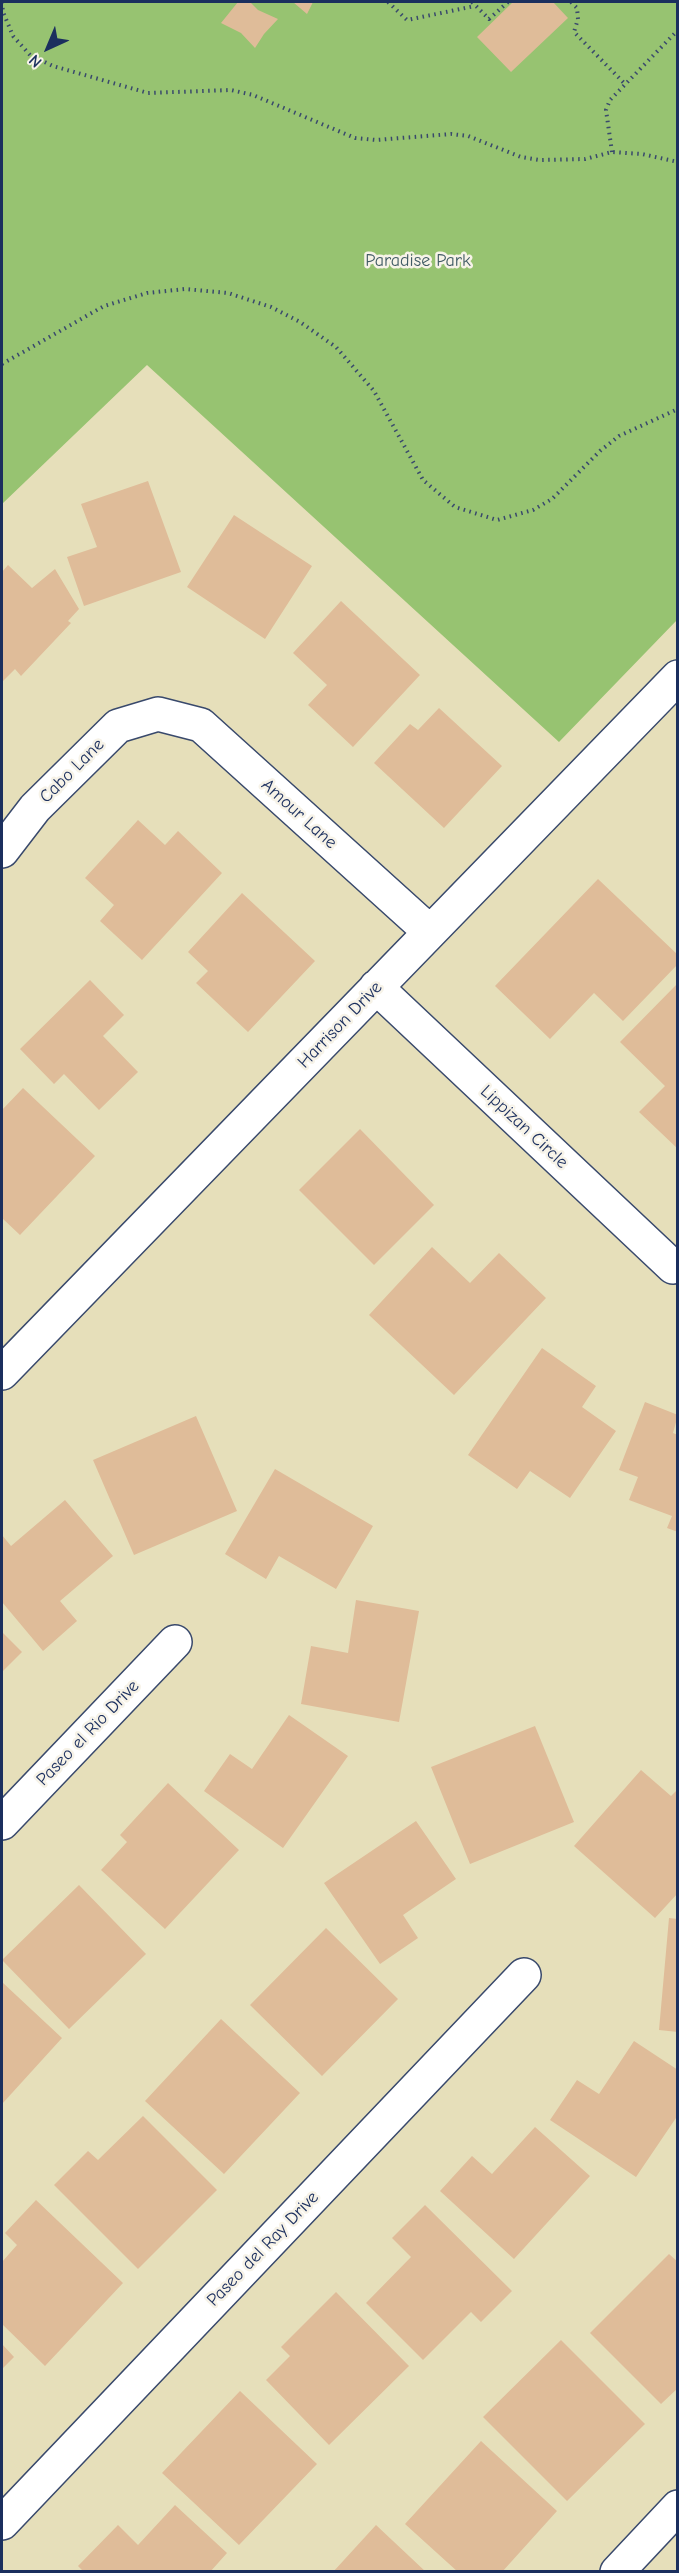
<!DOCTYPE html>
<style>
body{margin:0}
#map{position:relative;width:679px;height:2573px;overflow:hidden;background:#e6dfba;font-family:"Comic Neue",sans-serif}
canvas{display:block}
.frame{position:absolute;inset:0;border:3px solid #1b2f5e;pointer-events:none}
.north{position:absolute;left:18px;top:18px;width:60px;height:60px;-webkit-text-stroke:4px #f7f3e8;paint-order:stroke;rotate:224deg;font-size:16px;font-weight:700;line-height:24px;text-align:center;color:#1b2f5e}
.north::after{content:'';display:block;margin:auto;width:21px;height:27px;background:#1b2f5e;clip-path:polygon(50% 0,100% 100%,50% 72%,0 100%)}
</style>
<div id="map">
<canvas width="679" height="2573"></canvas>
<div class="frame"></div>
<div class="north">N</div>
</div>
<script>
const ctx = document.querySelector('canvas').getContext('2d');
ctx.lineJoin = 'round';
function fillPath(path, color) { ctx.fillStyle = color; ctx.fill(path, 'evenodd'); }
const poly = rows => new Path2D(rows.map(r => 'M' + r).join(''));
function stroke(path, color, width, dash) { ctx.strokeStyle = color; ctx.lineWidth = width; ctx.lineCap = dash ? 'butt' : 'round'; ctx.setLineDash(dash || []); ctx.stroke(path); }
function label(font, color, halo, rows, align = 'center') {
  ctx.font = font + ' "Comic Neue",sans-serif'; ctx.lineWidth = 5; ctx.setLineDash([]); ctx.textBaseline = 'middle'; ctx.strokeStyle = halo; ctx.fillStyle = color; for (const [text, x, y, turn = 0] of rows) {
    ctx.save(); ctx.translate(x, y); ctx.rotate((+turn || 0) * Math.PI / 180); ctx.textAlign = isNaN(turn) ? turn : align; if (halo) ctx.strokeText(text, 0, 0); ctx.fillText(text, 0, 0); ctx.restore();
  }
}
const green = poly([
 [2,2,677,2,677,620,559,742,147,365,2,504]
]);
const building = poly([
 [238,2,250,2,258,10,278,19,264,34,255,48,241,33,221,23],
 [293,2,313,2,307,14],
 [513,2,553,2,568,18,511,72,477,37],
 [148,481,181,572,84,606,67,557,97,547,81,504],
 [234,515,312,566,265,639,187,587],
 [8,565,32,588,55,569,79,609,68,621,71,623,21,676,15,669,2,682,2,572],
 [341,601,420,675,353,747,308,705,327,685,293,653],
 [439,708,502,766,444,828,374,763,410,724,418,730],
 [138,820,165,845,178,831,222,873,142,960,100,921,114,905,85,878],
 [598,879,678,955,678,964,623,1021,594,993,550,1039,495,986],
 [242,893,315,961,248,1032,196,983,208,971,188,952],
 [90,980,124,1015,103,1036,138,1072,99,1110,64,1074,54,1084,20,1049],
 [678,983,678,1149,639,1112,665,1086,620,1042],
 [23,1088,95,1156,20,1235,2,1218,2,1110],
 [360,1129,434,1205,374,1265,299,1190],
 [432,1247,470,1283,499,1253,546,1298,454,1395,369,1315],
 [542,1348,596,1386,582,1407,616,1431,570,1498,530,1471,517,1489,468,1455],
 [645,1402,678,1415,673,1433,678,1435,678,1532,667,1528,672,1516,629,1500,638,1477,619,1470],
 [196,1416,237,1511,134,1555,93,1460],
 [275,1469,373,1526,336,1589,279,1556,266,1579,225,1554],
 [65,1500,113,1556,60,1601,77,1621,43,1651,2,1602,2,1535,11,1546],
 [356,1600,419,1611,399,1722,301,1704,311,1646,348,1653],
 [2,1632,22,1652,2,1672],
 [289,1715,348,1756,283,1848,204,1791,230,1754,252,1769],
 [535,1726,574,1822,470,1864,431,1767],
 [641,1770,671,1796,678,1789,678,1893,655,1918,574,1846],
 [168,1783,239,1850,165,1929,101,1870,127,1842,120,1835],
 [416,1821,456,1879,403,1915,418,1938,380,1964,324,1883],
 [79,1885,146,1954,69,2029,2,1960],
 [669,1918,678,1919,678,2032,659,2030],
 [326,1928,398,1999,322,2076,250,2005],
 [2,1982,62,2038,2,2104],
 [221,2019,300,2093,224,2174,145,2101],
 [634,2041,678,2070,678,2115,636,2177,550,2120,577,2080,599,2094],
 [143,2116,217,2190,138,2269,54,2185,88,2151,98,2160],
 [535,2127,590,2176,514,2259,440,2191,472,2156,492,2174],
 [36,2200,123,2283,45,2366,2,2324,2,2262,17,2245,5,2233],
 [425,2205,512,2291,481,2322,471,2312,423,2360,366,2303,411,2257,392,2238],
 [669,2254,678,2262,678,2388,661,2404,590,2333],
 [336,2292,409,2366,329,2445,266,2380,290,2356,281,2347],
 [561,2340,645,2424,567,2501,483,2417],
 [2,2344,14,2357,2,2369],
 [240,2391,317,2464,239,2545,162,2473],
 [481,2441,557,2511,502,2572,458,2572,405,2524],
 [175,2505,227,2553,210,2572,84,2572,78,2566,118,2525,138,2545],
 [376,2525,426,2572,333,2572]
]);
const path = poly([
 [2,2,3,12,13,36,30,55,53,66,148,93,231,90,253,95,355,138,376,140,451,134,468,136,521,157,539,160,585,159,612,152,642,154,678,162],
 [388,2,407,20,475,6],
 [472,2,489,19,508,2],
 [571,2,577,8,578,19,574,32,625,84],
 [612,152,606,110,610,100,678,30],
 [2,364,104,306,147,293,185,289,228,293,271,307,300,322,336,347,374,391,423,480,455,507,497,520,533,510,552,499,600,451,619,436,678,409]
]);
const minor = poly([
 [2,851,35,808,118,726,158,714,201,725,430,932],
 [376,987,673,1267],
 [2,1373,678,677],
 [2,1823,175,1642],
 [2,2523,524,1975]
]);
const tertiary = poly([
 [617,2572,678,2507]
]);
const parkNames = [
 ["Paradise Park",418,261]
];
const streetNames = [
 ["Cabo Lane",72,771,-45],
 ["Amour Lane",299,814,42],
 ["Harrison Drive",340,1025,-46],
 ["Lippizan Circle",524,1127,43],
 ["Paseo el Rio Drive",88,1733,-46],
 ["Paseo del Ray Drive",263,2249,-46]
];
fillPath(green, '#97c371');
fillPath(building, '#dfbc99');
stroke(minor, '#39496c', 36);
stroke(tertiary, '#39496c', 36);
stroke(path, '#39496c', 4, [1.5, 4.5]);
stroke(minor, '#fff', 33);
stroke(tertiary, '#fff', 33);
label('18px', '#405b64', '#f7f3e8', parkNames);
label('18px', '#1b2f5e', '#f7f3e8', streetNames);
</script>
